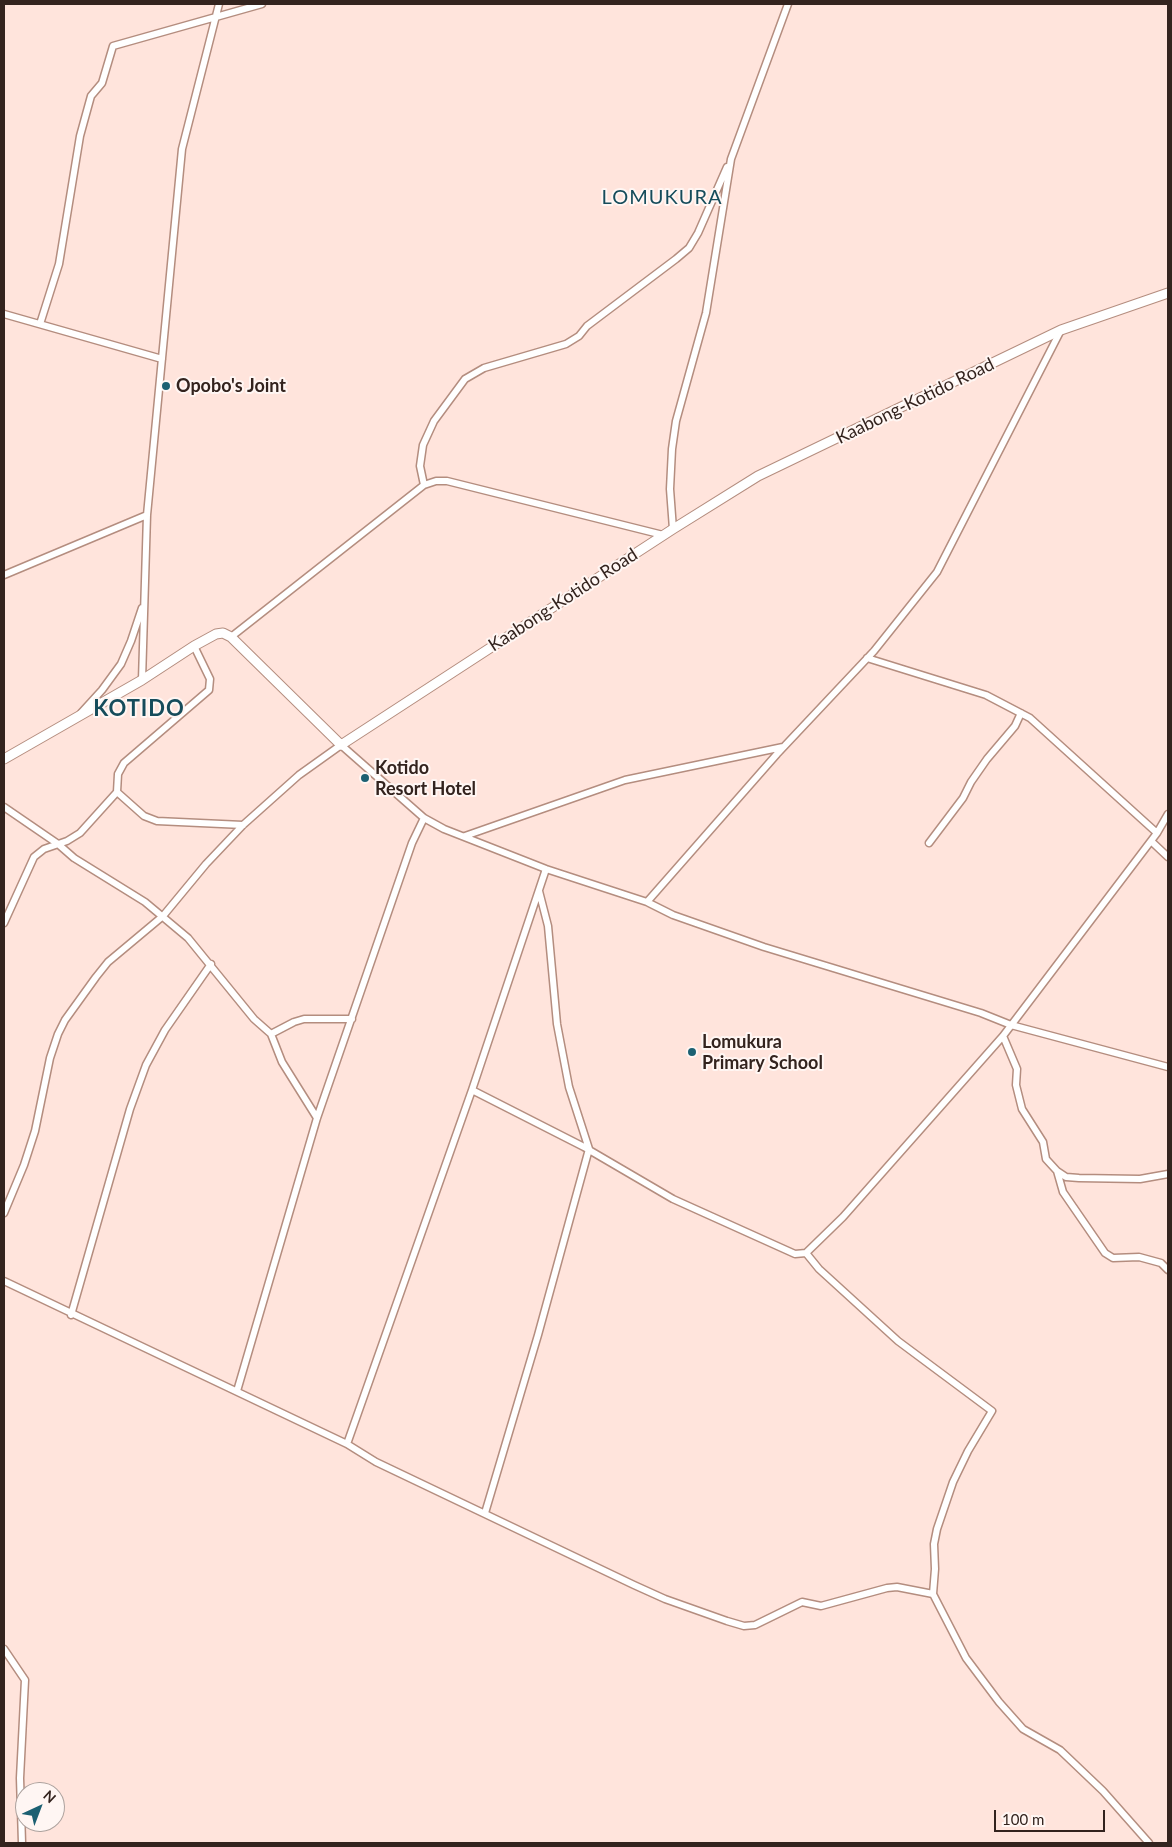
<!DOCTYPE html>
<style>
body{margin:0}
#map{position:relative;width:1172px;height:1847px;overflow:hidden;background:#ffe4dc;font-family:Lato,sans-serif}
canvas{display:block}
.frame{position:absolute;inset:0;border:5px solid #33231e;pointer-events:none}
.north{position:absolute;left:15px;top:1782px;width:50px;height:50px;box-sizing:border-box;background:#fff6f3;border:1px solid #ada29e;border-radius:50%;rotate:43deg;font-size:14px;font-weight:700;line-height:20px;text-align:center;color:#33231e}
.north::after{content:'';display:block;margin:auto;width:18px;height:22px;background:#1c6072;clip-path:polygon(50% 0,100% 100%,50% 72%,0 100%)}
.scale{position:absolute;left:994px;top:1810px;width:111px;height:22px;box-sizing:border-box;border:2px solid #33231e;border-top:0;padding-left:6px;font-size:15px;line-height:18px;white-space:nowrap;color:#33231e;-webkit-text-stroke:4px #fff6f3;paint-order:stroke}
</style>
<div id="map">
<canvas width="1172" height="1847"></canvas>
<div class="frame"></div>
<div class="north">N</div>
<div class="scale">100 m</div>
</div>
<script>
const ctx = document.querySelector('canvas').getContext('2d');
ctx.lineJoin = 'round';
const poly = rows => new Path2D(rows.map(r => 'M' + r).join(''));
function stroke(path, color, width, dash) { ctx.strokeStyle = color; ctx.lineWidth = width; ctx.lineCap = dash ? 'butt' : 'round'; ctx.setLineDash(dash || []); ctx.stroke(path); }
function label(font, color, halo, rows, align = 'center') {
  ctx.font = font + ' Lato,sans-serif'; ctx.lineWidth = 4; ctx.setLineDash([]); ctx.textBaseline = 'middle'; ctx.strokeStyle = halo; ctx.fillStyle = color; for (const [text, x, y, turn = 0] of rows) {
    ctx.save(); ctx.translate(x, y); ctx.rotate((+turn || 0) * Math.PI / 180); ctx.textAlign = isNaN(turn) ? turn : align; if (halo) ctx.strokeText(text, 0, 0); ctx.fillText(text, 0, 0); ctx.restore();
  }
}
const minor = poly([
 [4,314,162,359],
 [40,324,59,264,80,136,91,96,102,83,113,46,262,4],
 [424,485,420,466,423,445,434,421,465,379,484,368,566,344,579,336,587,326,676,259,689,248,698,233,727,167],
 [673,529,670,489,672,449,676,421,706,313,731,159,788,4],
 [4,575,147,515],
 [231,637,424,485,436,481,447,481,663,535],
 [867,658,986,695,1030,718,1157,833],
 [142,680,147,515,182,149,219,4],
 [81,713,102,690,121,664,131,641,142,608],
 [117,792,144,816,157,821,243,825],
 [4,807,58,844,74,858,145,902,188,938,254,1019,271,1034,282,1062,317,1118],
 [465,836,625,780,783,747],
 [1151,841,1168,857],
 [929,843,963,798,971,782,987,759,1015,726,1021,713],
 [647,902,777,754,874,651,937,572,1061,330],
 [4,923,34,857,44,849,67,841,80,833,117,792,118,774,124,763,209,690,210,679,194,646],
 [271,1034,294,1022,304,1019,352,1019],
 [1003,1036,1017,1069,1016,1085,1022,1109,1043,1142,1046,1159,1057,1171,1066,1177,1079,1178,1140,1179,1168,1174],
 [472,1090,584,1147,673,1199,795,1254,806,1253,843,1217,1003,1036,1157,833,1168,814],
 [1057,1171,1063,1192,1105,1253,1113,1258,1139,1257,1161,1263,1168,1270],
 [4,1213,24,1165,35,1131,50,1058,58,1034,65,1020,96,977,108,962,163,916,206,864,243,825,299,775,341,745,424,818,444,829,546,869,647,902,673,915,764,947,981,1013,1011,1025,1168,1067],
 [806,1253,819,1269,898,1341,992,1411,968,1451,953,1482,937,1529,934,1544,935,1569,933,1594,966,1658,999,1702,1023,1729,1060,1750,1103,1791,1149,1843],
 [4,1281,347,1444,376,1462,634,1585,665,1599,727,1621,744,1626,755,1625,802,1602,821,1606,887,1588,897,1587,933,1594],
 [71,1315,130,1109,146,1065,165,1030,211,964],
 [237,1391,317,1118,412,843,424,818],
 [347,1444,472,1090,546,869],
 [485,1513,538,1335,589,1149,569,1087,557,1024,548,926,539,891],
 [4,1649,25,1680,20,1778,22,1843]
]);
const tertiary = poly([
 [4,759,142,680,194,646,216,634,223,633,231,637,341,745,673,529,758,476,1061,330,1168,293]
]);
const markers = [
 [166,386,5,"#1c6072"],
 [365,778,5,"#1c6072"],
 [692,1052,5,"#1c6072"]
];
const poiNames = [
 ["Opobo's Joint",176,386],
 ["Kotido",375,768],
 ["Resort Hotel",375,789],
 ["Lomukura",702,1042],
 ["Primary School",702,1063]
];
const streetNames = [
 ["Kaabong-Kotido Road",915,401,-26],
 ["Kaabong-Kotido Road",563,600,-33]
];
const quarterNames = [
 ["LOMUKURA",662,198]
];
const districtNames = [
 ["KOTIDO",139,709]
];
stroke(minor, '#b48d7f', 9);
stroke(tertiary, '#b48d7f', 11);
stroke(minor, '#fff', 6);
stroke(tertiary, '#fff', 9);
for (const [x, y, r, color] of markers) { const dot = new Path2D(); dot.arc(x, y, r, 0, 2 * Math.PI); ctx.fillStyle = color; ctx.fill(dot); stroke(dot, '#fff6f3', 2); }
label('bold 18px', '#33231e', '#fff6f3', poiNames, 'left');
label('18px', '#33231e', '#fff6f3', streetNames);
ctx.letterSpacing = '1px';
label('20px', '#164c5b', '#fff6f3', quarterNames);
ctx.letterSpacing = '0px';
ctx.letterSpacing = '1px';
label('bold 22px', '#164c5b', '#fff6f3', districtNames);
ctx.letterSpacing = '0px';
</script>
